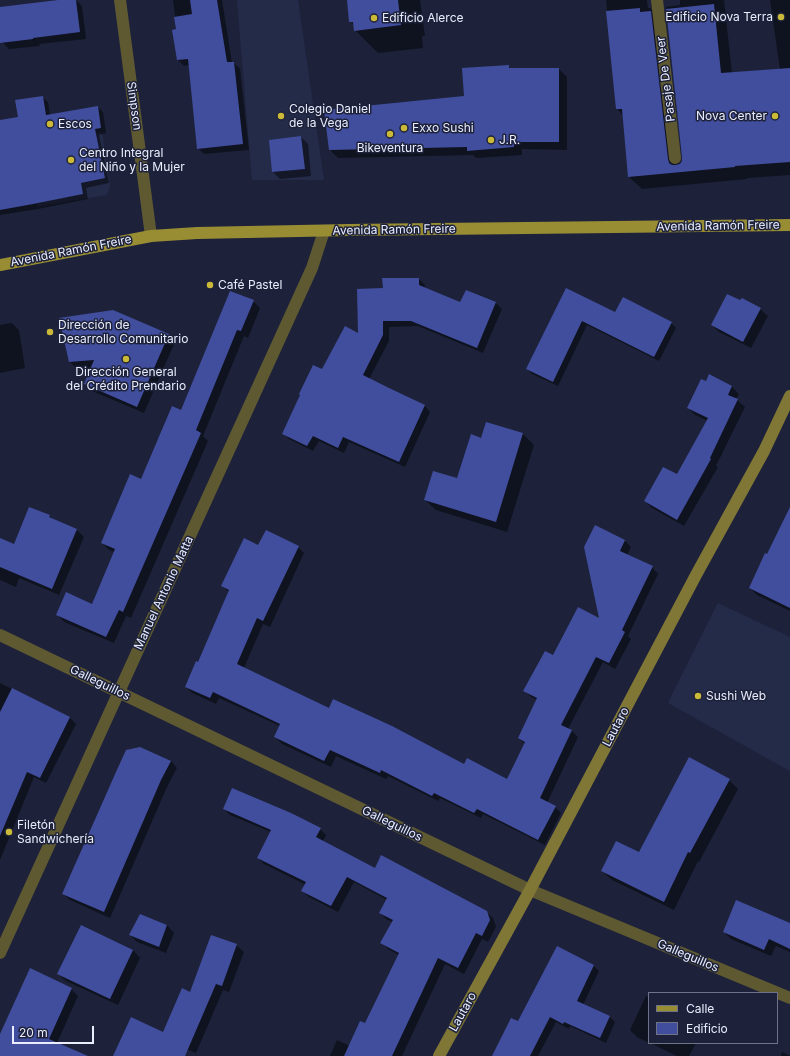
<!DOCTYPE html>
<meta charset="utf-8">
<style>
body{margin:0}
#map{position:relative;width:790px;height:1056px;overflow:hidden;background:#1d223a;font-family:Inter,sans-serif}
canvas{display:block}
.legend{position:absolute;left:648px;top:992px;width:130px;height:52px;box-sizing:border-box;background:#1d223a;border:1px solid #6f7388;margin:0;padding:5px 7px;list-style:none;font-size:12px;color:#e9edfe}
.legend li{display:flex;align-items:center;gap:8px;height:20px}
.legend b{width:20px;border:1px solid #6f7388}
.scale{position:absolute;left:12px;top:1026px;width:82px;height:18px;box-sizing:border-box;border:2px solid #e9edfe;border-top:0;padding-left:5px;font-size:12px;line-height:14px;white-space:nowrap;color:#e9edfe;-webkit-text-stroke:3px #1d223a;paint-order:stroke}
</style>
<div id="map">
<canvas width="790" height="1056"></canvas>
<ul class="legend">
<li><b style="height:5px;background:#998d34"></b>Calle</li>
<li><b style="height:11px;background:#414e9e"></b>Edificio</li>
</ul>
<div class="scale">20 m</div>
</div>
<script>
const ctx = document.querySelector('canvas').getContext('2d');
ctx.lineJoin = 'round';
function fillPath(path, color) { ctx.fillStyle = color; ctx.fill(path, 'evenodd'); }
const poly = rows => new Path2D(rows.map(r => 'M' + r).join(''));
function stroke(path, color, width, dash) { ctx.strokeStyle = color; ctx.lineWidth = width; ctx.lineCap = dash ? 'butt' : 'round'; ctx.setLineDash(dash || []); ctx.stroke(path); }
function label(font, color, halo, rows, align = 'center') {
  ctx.font = font + ' Inter,sans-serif'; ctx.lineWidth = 3; ctx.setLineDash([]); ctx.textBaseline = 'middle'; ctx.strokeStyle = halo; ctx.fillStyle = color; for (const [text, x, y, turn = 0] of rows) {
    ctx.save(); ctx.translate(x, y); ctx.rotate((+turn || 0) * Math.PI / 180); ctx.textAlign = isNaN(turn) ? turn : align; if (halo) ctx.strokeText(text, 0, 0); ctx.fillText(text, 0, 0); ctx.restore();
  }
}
const built = poly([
 [237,0,298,0,324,180,252,180],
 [102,132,110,186,107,195,37,207,29,144],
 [718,603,790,637,790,771,668,703]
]);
const shadow = poly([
 [66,0,76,0,82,6,86,39,39,44,40,46,9,49,2,42,0,29,0,8],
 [173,0,222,0,232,63,234,63,240,69,249,150,204,154,198,148,189,65,184,66,178,60,177,30],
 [347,0,420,0,425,36,422,36,423,48,378,53,355,30,355,26,350,21],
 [606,0,647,0,648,8,650,8,663,21,679,166,683,161,683,157,666,7,680,5,680,0,724,0,732,73,780,70,770,0,790,0,790,175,747,178,747,179,642,189,629,177,623,115,617,109],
 [508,66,511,69,559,69,567,77,567,150,522,149,522,155,476,158,473,155,338,158,330,150,325,111,465,97],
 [42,97,48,102,50,115,98,107,103,112,106,133,99,135,109,183,86,188,88,199,38,209,0,215,0,121,19,118],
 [301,137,308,144,311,176,280,179,273,172],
 [419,279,425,285,425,288,461,303,466,291,496,303,502,309,483,353,418,326,389,327,389,341,369,379,425,406,430,412,405,467,349,442,344,453,319,441,313,451,289,439,283,433,323,371,359,334,384,289],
 [566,289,616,313,671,323,676,328,659,361,587,325,558,386,532,374,527,369],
 [253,301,260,308,248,338,244,336,203,436,208,441,131,618,126,616,114,643,64,622,57,614,92,605,115,552,109,550,102,543,141,480,182,412],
 [760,309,768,316,751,348,719,332,712,325],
 [60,319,168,335,175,342,144,413,92,391,85,384,92,368,77,369,70,362],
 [12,323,19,330,25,368,0,373,0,325],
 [731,386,739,394,736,399,745,407,716,466,718,467,684,526,652,508,645,501,677,475,708,421,695,415,688,408],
 [487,423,523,434,534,445,507,532,436,510,425,500,458,480,482,439],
 [790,509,790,611,757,595,750,588,768,556],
 [49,516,54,520,77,530,84,537,59,595,19,578,16,587,0,580,0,551,15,545],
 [625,541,631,547,627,555,652,567,658,574,628,636,631,639,615,669,603,662,568,729,572,731,578,737,547,803,555,807,561,813,545,845,483,814,481,818,440,798,438,801,388,776,386,779,336,756,331,767,282,744,275,737,280,726,219,698,216,704,192,693,186,687,198,664,229,592,222,586,259,546,298,547,304,553,270,627,263,624,244,668,330,709,464,765,508,780,525,744,519,738,537,700,531,697,525,691,553,656,601,620,585,547],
 [0,683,70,718,76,724,46,783,34,777,0,860],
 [171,761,177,768,167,787,110,918,70,900,63,894],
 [729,780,738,789,699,862,698,861,674,910,612,880,602,871,639,853],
 [224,809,320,829,326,835,323,841,375,869,486,912,493,918,496,927,488,942,482,939,464,974,445,964,402,1056,330,1056,337,1040,350,1046,366,1024,399,955,388,949,382,943,393,922,386,919,380,913,387,900,354,882,338,912,309,897,302,891,306,885,264,864,258,858,271,832,230,815],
 [141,915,167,925,174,933,166,953,137,942,130,935],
 [790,924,790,952,776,946,771,956,731,939,724,932],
 [236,945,244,952,229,992,223,990,196,1053,181,1047,191,993],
 [558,947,594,966,599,971,583,1005,610,1017,615,1022,606,1043,570,1026,569,1029,556,1022,538,1056,493,1056,519,1023],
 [133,950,140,958,118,1005,66,981,58,974],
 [71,989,78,996,57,1043,86,1056,2,1056,0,1044,0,1036],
 [646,996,649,998,649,1043,637,1037,630,1030],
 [650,1043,696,1043,689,1056,677,1056],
 [782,1052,790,1056,781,1056]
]);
const building = poly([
 [58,0,76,0,80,32,33,38,33,39,0,43,0,7],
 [190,0,217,0,227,62,234,62,243,144,197,149,188,59,177,60,172,30,176,29,174,17,192,14],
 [347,0,398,0,401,25,354,31,353,22,349,22],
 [714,4,721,73,790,68,790,162,735,166,735,167,628,177,622,109,616,109,606,11,640,8,640,12,651,11,668,159,669,163,672,165,675,165,680,164,682,161,682,157,666,9],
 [509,65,509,68,559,68,559,142,514,142,514,147,467,151,467,147,329,150,324,110,464,96,462,68],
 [43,96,46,115,98,106,101,128,95,129,105,178,81,183,83,194,33,204,0,210,0,120,18,117,15,100],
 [301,136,305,169,272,172,269,140],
 [382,278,419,278,419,285,460,302,466,290,496,302,477,348,411,321,383,321,383,335,363,375,389,388,425,405,399,462,343,437,338,448,313,436,307,446,282,434,300,395,299,394,313,365,322,369,345,326,358,333,357,289,383,288],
 [566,288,615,312,623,297,672,322,654,357,582,321,553,382,526,369],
 [230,291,254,300,241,331,237,330,196,430,201,433,123,612,119,610,106,637,56,615,66,592,92,604,115,549,101,543,130,474,141,479,172,406,181,410],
 [727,294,740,300,742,298,761,308,743,342,711,325],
 [113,310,169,334,137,407,84,384,94,360,69,362,59,318],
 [709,374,732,386,728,395,738,399,710,458,711,459,677,520,644,501,663,467,677,474,708,418,687,408,701,379,706,381],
 [486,422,523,433,496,522,424,500,433,471,457,478,471,434,481,438],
 [29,507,50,515,49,517,77,529,52,589,0,567,0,538,14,544],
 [790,507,790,608,749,588,765,553,767,554],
 [595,525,625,540,620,551,653,566,622,630,625,632,609,663,596,657,561,725,572,730,540,798,556,806,538,840,477,809,474,813,434,793,432,796,381,770,380,773,330,750,324,761,274,737,280,724,213,692,210,698,185,687,196,661,198,662,229,590,221,586,244,538,258,545,266,530,299,546,263,621,257,618,237,664,329,708,333,699,392,726,464,764,467,758,507,779,525,742,518,738,537,698,523,691,545,651,553,655,578,607,599,618,584,547],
 [12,688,70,717,40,778,27,772,0,836,0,712],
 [140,747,171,761,161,780,104,912,62,894,116,772,126,750],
 [689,757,730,779,690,853,688,852,664,902,601,871,616,841,639,852],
 [232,788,291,813,321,828,316,837,375,868,381,855,487,911,490,920,482,936,476,933,458,968,438,958,392,1056,344,1056,360,1021,365,1023,399,953,380,943,393,920,379,913,387,898,347,877,331,906,301,891,306,882,257,858,271,830,223,809],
 [736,900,790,923,790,949,769,939,764,950,723,932],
 [140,914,167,925,159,947,129,935],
 [81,925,133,950,110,999,57,974],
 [211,935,237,944,222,986,216,984,185,1056,113,1056,131,1017,163,1032,182,988,190,992],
 [557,946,594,965,577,1001,610,1016,600,1038,564,1022,563,1024,550,1017,530,1056,492,1056,511,1018,518,1021],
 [30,968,72,988,49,1039,88,1056,0,1056,0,1034]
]);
const minor = poly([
 [120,0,151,236],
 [657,0,675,158],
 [0,635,530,890,790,998],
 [0,953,312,268,324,231]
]);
const secondary = poly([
 [439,1056,530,890,696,575,764,451,790,396]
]);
const primary = poly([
 [0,265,151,236,197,233,349,230,790,225]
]);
const markers = [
 [781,17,4,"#cbba39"],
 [374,18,4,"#cbba39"],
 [281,116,4,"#cbba39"],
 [775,116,4,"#cbba39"],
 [50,124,4,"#cbba39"],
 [404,128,4,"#cbba39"],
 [390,134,4,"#cbba39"],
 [491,140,4,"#cbba39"],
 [71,160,4,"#cbba39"],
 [210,285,4,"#cbba39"],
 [50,332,4,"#cbba39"],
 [126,359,4,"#cbba39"],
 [698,696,4,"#cbba39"],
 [9,832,4,"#cbba39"]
];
const poiNames = [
 ["Edificio Nova Terra",773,17,"right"],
 ["Edificio Alerce",382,18],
 ["Colegio Daniel",289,109],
 ["de la Vega",289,123],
 ["Nova Center",767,116,"right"],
 ["Escos",58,124],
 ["Exxo Sushi",412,128],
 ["J.R.",499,140],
 ["Bikeventura",390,148,"center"],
 ["Centro Integral",79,153],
 ["del Niño y la Mujer",79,167],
 ["Café Pastel",218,285],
 ["Dirección de",58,325],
 ["Desarrollo Comunitario",58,339],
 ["Dirección General",126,372,"center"],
 ["del Crédito Prendario",126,386,"center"],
 ["Sushi Web",706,696],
 ["Filetón",17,825],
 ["Sandwichería",17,839]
];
const streetNames = [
 ["Pasaje De Veer",666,79,-97],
 ["Simpson",134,106,82],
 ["Avenida Ramón Freire",718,226,-1],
 ["Avenida Ramón Freire",394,230,-1],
 ["Avenida Ramón Freire",71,251,-11],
 ["Manuel Antonio Matta",164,593,-65],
 ["Galleguillos",100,683,26],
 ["Lautaro",616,727,-62],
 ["Galleguillos",392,824,26],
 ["Galleguillos",688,956,23],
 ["Lautaro",463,1012,-61]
];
fillPath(built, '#242b49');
fillPath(shadow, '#0007');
fillPath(building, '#414e9e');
stroke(minor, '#5f5932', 12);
stroke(secondary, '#807635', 12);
stroke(primary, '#998d34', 12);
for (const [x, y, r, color] of markers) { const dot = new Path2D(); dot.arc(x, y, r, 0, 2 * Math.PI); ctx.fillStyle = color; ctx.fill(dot); stroke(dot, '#1d223a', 1.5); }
label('12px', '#e9edfe', '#1d223a', poiNames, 'left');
label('12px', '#e9edfe', '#1d223a', streetNames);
</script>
